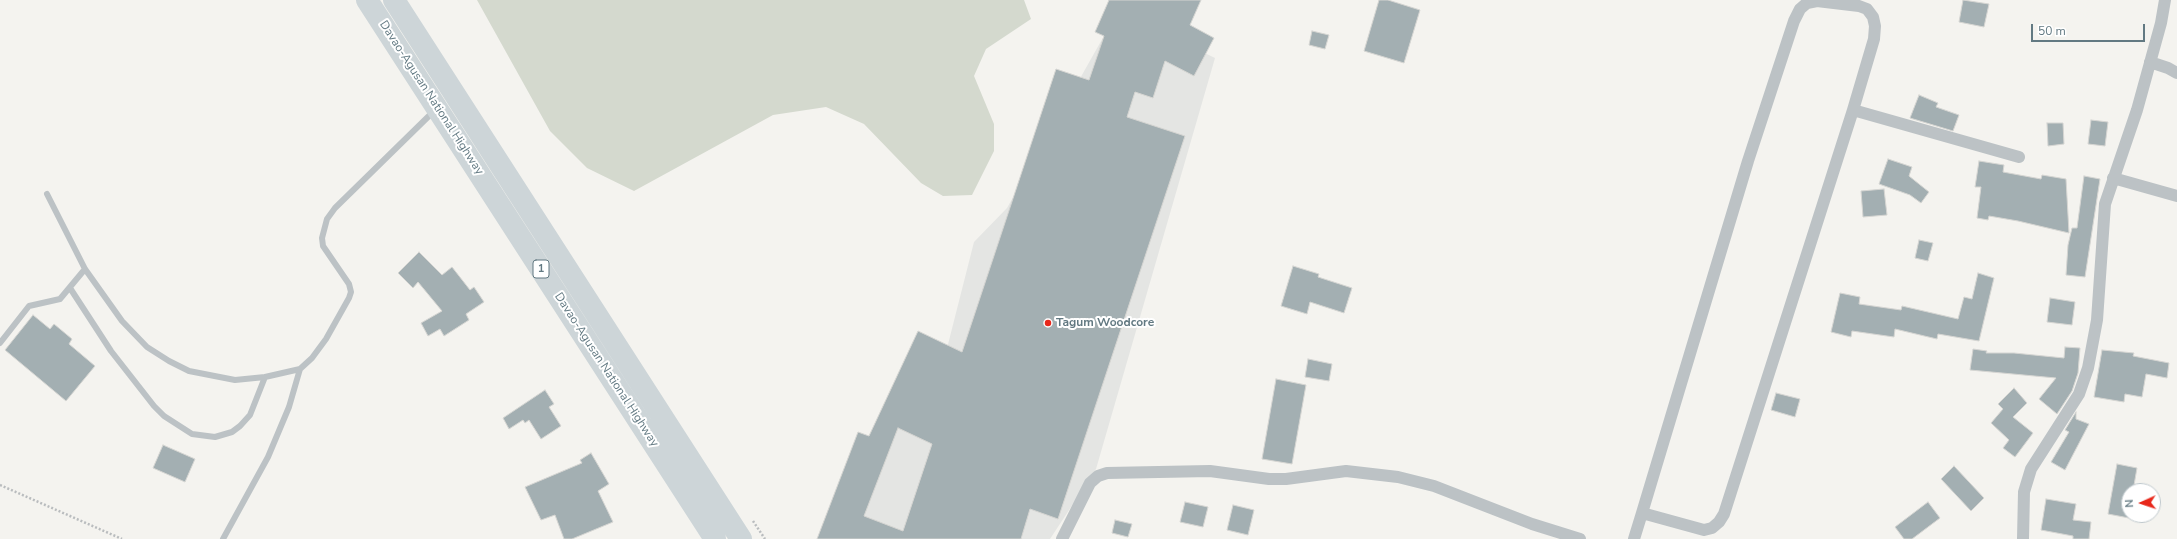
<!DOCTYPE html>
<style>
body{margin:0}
#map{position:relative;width:2177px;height:539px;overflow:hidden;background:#f4f3ef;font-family:"Nunito Sans",sans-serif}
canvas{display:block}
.north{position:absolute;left:2121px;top:483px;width:40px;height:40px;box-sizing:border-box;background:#fff;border:1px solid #c0c9cd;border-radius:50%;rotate:267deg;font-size:11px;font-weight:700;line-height:16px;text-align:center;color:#627982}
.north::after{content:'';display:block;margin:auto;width:14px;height:18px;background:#e8281b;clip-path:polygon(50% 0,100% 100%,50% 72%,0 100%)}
.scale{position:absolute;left:2031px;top:24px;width:114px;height:18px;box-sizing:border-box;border:2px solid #627982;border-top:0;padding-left:5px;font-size:12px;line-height:14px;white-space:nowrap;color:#627982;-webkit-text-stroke:3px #fff;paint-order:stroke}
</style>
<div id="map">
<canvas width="2177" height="539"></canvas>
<div class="north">N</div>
<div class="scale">50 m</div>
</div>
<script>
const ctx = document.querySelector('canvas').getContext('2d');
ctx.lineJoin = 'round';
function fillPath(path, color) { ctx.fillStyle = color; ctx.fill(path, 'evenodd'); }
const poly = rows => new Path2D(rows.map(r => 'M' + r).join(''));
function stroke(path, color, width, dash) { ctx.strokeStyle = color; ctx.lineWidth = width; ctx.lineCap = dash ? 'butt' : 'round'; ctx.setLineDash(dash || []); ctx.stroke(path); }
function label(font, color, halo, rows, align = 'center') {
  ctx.font = font + ' "Nunito Sans",sans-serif'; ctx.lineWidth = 4; ctx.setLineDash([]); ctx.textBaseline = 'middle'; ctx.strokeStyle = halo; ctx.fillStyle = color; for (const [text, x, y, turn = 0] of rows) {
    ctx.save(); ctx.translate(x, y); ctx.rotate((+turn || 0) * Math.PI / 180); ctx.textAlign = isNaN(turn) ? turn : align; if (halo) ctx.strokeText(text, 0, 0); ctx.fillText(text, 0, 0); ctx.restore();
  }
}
const built = poly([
 [1118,11,1215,58,1096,469,1050,539,818,539,863,454,942,368,974,242,1007,208]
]);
const green = poly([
 [477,0,1024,0,1031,19,986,49,974,76,994,124,994,151,972,195,943,196,921,183,864,124,826,107,773,115,634,191,587,168,550,131]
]);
const building = poly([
 [1109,0,1201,0,1190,25,1214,38,1194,76,1165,61,1153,98,1135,92,1127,117,1185,136,1058,519,1030,509,1021,539,817,539,858,432,869,436,918,331,962,352,1056,69,1089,80,1104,36,1095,32,1109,0],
 [898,428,932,444,903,531,864,516,898,428],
 [1379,0,1388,0,1420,10,1404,63,1364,51,1379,0],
 [1963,0,1989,4,1984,27,1959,22,1963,0],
 [1312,31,1329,35,1325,49,1309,45,1312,31],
 [1919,95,1938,103,1936,107,1959,115,1953,131,1910,118,1919,95],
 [2091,120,2108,122,2105,146,2088,144,2091,120],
 [2047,123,2063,123,2064,144,2048,146,2047,123],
 [1888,159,1912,167,1909,176,1929,192,1921,203,1910,195,1879,184,1888,159],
 [1979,161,2004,165,2003,172,2041,179,2042,175,2066,179,2069,233,2018,221,1989,216,1988,220,1977,218,1981,187,1975,187,1979,161],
 [2084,176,2100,179,2085,277,2066,275,2068,245,2072,228,2077,228,2084,176],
 [1884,189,1887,215,1863,217,1861,191,1884,189],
 [1919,240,1933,243,1928,261,1915,258,1919,240],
 [419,252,442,275,452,267,470,290,474,287,484,302,466,314,469,320,444,336,440,329,428,336,421,323,442,311,418,282,413,288,398,273,419,252],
 [1293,266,1319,274,1318,277,1352,288,1344,313,1310,302,1307,314,1281,306,1293,266],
 [1978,273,1994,278,1979,341,1938,334,1937,339,1895,329,1894,337,1852,331,1851,337,1831,332,1840,293,1860,297,1859,304,1901,310,1902,306,1958,319,1964,297,1972,299,1978,273],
 [2050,298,2075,302,2072,325,2047,322,2050,298],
 [33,315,50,329,54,324,72,339,69,344,95,366,66,401,5,350,33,315],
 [2065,347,2080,348,2078,373,2072,391,2057,414,2039,399,2056,378,1970,370,1973,349,1987,351,1986,353,2014,353,2064,358,2065,347],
 [2102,350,2134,353,2133,356,2169,363,2167,378,2146,374,2142,397,2125,394,2124,402,2094,397,2102,350],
 [1308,359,1332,364,1329,381,1305,377,1308,359],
 [1276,379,1306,385,1292,464,1262,459,1276,379],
 [2014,388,2027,403,2013,417,2033,433,2015,457,2003,448,2009,440,1991,423,2003,409,1998,404,2014,388],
 [545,390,554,404,549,407,561,426,541,439,529,420,525,423,523,420,509,429,503,418,545,390],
 [1776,393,1800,399,1795,417,1771,410,1776,393],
 [2076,412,2076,419,2089,424,2065,470,2051,462,2069,432,2065,430,2076,412],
 [163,445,195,459,185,482,153,468,163,445],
 [591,453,609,484,598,491,613,522,572,539,564,539,555,515,541,520,525,487,582,463,580,460,591,453],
 [2117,464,2137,468,2133,491,2129,491,2129,518,2108,514,2117,464],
 [1954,466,1984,498,1971,511,1941,479,1954,466],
 [2046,499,2076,504,2073,520,2091,522,2089,539,2073,539,2073,536,2041,530,2046,499],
 [1185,502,1208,507,1203,527,1180,522,1185,502],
 [1928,502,1940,518,1912,539,1904,539,1895,527,1928,502],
 [1233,505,1254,510,1248,535,1227,530,1233,505],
 [1115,520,1132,524,1128,537,1112,533,1115,520]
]);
const path = poly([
 [0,485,122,539],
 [753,521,765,539]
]);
const lane = poly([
 [47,194,85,269,122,321,147,347,169,361,189,371,235,380,265,377],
 [70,288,111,351,154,406,164,416,192,434,215,437,232,432,240,426,250,415,265,377,300,369],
 [0,343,29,306,60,299,85,269],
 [223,539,268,457,289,407,300,369,312,358,326,339,349,298,351,292,349,284,323,246,322,238,327,219,335,208,434,111]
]);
const street = poly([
 [2150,62,2168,68,2177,73],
 [1853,110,2019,157],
 [2113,178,2177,196],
 [1062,539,1090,483,1098,476,1107,473,1210,471,1269,479,1286,479,1346,471,1398,477,1434,486,1532,524,1580,539],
 [1634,539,1642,513,1748,161,1794,21,1800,9,1807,3,1817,1,1859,6,1867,9,1873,17,1875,26,1874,39,1853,110,1724,514,1719,522,1712,528,1704,530,1642,513],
 [2023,539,2024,492,2031,469,2079,394,2088,368,2097,320,2105,204,2137,110,2161,23,2165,0]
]);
const highway = poly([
 [367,0,715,539],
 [394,0,741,539]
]);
const markers = [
 [1048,323,4,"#e8281b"]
];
const shields = [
 [541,269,16]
];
const shieldNames = [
 ["1",541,269]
];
const streetNames = [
 ["Davao-Agusan National Highway",431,98,57],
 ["Davao-Agusan National Highway",606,370,57]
];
const poiNames = [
 ["Tagum Woodcore",1056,323]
];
fillPath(built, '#e4e5e3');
fillPath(green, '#d4d9ce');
fillPath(building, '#a3afb2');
stroke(building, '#d5d5d2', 1);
stroke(path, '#b9bcbe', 2.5, [2, 2]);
stroke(lane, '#bcc2c5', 6);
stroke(street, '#bcc2c5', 12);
stroke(highway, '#cdd5d8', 22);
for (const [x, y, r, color] of markers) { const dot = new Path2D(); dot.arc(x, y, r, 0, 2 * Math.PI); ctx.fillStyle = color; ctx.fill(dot); stroke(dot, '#fff', 1.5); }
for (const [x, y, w] of shields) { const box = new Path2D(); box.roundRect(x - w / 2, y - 9, w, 18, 3); ctx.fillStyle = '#fff'; ctx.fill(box); stroke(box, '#627982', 1); }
label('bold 11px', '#627982', null, shieldNames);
label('12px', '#627982', '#fff', streetNames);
label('bold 12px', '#627982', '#fff', poiNames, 'left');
</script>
